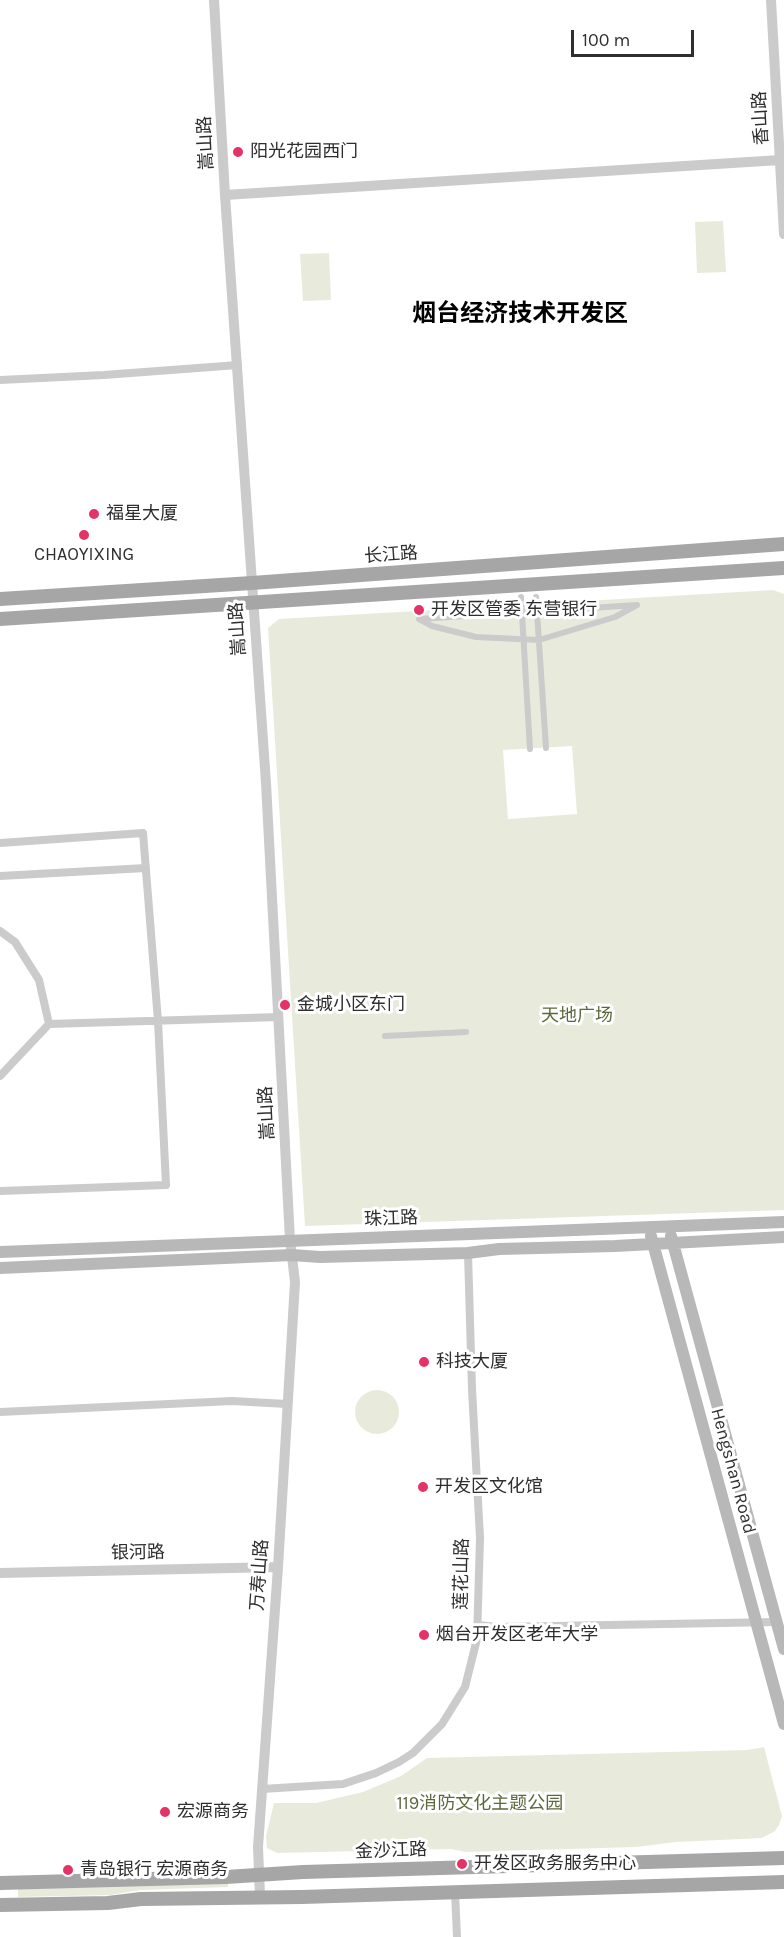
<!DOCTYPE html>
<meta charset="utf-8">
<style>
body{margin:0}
#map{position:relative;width:784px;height:1937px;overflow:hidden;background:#fff;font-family:Karla,sans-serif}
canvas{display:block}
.scale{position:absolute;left:571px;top:30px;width:123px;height:27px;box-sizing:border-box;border:3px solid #2e2e2e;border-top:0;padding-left:8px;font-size:18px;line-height:21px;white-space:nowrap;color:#2e2e2e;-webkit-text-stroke:4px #fff;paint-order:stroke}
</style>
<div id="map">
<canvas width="784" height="1937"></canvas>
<div class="scale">100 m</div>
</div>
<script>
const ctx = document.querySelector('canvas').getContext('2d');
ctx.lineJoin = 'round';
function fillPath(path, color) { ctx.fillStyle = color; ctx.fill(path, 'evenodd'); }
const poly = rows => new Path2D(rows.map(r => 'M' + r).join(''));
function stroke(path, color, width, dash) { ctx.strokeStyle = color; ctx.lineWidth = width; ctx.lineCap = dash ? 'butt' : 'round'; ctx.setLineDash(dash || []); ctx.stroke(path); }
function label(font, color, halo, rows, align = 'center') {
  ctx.font = font + ' Karla,"Noto Sans SC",sans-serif'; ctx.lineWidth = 6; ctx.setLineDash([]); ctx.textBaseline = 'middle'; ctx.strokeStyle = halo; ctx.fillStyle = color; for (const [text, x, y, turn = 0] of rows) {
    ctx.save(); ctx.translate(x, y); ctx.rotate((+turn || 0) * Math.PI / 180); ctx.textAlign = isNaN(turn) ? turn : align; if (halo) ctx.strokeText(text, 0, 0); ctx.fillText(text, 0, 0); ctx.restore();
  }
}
const green = poly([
 [723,221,726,272,697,273,695,222],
 [329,253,331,300,303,301,300,254],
 [773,590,784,594,784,1210,305,1226,268,628,279,619],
 [572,746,577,814,508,819,503,750],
 '355 1412a22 22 0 1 1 44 0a22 22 0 1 1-44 0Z',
 [764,1747,782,1816,779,1825,775,1831,762,1838,676,1842,636,1847,466,1852,451,1849,277,1853,267,1848,266,1836,274,1803,316,1803,363,1792,401,1776,427,1758,747,1750],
 [228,1883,228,1887,140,1890,111,1895,18,1897,18,1889]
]);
const pedestrian = poly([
 [521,597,530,749],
 [536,597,546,748],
 [637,605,615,617,539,640,476,637,432,626,419,619,637,605],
 [385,1036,466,1032]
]);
const minor = poly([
 [0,380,104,375,238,365],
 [0,843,143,833,158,1021,166,1185,0,1191],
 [0,876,146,868],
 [0,931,15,942,39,980,49,1024,0,1076],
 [49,1024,279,1017],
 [0,1412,232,1401,287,1404],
 [478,1625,497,1627,777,1622],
 [262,1789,343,1784,376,1773,399,1762,413,1753,442,1724,465,1687,477,1639,480,1538,472,1389,468,1253],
 [455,1892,457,1937]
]);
const tertiary = poly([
 [214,0,225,195,266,783,290,1240,295,1282,278,1567,258,1847,260,1896],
 [771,0,784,234],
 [225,195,780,160],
 [0,1573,278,1567]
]);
const secondary = poly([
 [651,1236,784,1724],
 [671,1236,784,1649],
 [0,1252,784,1222],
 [0,1268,292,1255,320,1257,468,1253,499,1249,615,1246,784,1237]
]);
const primary = poly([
 [0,599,252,583,784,544],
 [0,619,784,568],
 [0,1883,226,1877,303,1872,784,1858],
 [0,1905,108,1903,141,1899,302,1897,784,1882]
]);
const markers = [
 [238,152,6,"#e33367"],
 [94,514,6,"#e33367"],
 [84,535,6,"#e33367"],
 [419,610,6,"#e33367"],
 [285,1005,6,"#e33367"],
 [424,1362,6,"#e33367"],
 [423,1487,6,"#e33367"],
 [424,1635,6,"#e33367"],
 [165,1812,6,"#e33367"],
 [462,1864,6,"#e33367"],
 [68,1870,6,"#e33367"]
];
const streetNames = [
 ["香山路",761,118,-93],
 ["嵩山路",206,143,-93],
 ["长江路",391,555,-4],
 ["嵩山路",238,629,-94],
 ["嵩山路",267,1113,-93],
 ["珠江路",391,1219,-2],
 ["Hengshan Road",733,1471,75],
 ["银河路",138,1553,-1],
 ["莲花山路",462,1574,-89],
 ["万寿山路",260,1575,-86],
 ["金沙江路",391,1851,-2]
];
const poiNames = [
 ["阳光花园西门",250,152],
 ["福星大厦",106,514],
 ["CHAOYIXING",84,555,"center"],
 ["开发区管委 东营银行",431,610],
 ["金城小区东门",297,1005],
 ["科技大厦",436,1362],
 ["开发区文化馆",435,1487],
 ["烟台开发区老年大学",436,1635],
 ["宏源商务",177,1812],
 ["开发区政务服务中心",474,1864],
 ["青岛银行 宏源商务",80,1870]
];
const parkNames = [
 ["天地广场",577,1016],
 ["119消防文化主题公园",480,1804]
];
const districtNames = [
 ["烟台经济技术开发区",520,314]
];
fillPath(green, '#e8ebdc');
stroke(pedestrian, '#cbcbcb', 6);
stroke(minor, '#cbcbcb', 8);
stroke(tertiary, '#cbcbcb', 10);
stroke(secondary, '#b8b8b8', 12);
stroke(primary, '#a6a6a6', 14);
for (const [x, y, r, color] of markers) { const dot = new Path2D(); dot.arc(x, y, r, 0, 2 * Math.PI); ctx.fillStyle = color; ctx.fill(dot); stroke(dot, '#fff', 2); }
label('18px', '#2e2e2e', '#fff', streetNames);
label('18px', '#2e2e2e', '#fff', poiNames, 'left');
label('18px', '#5b693c', '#fff', parkNames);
label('bold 24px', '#000', '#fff', districtNames);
</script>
